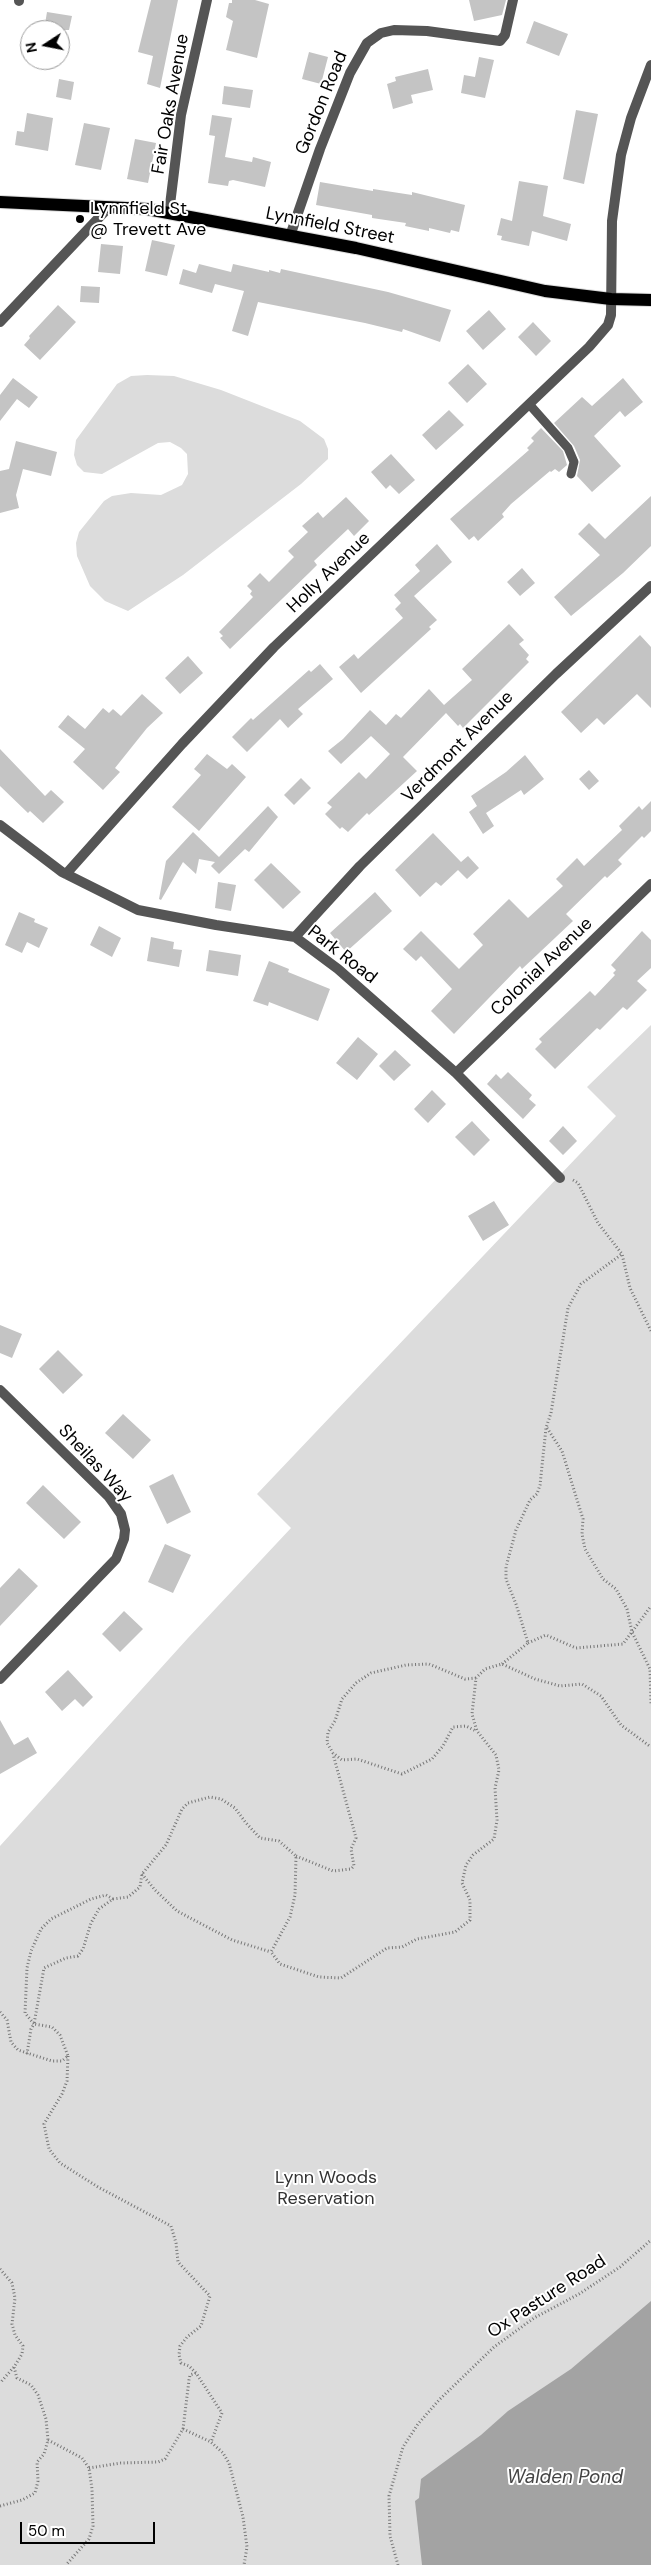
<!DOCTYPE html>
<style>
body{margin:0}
#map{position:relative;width:651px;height:2565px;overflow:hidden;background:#fff;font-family:"DM Sans",sans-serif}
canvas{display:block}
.north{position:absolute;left:20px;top:20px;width:50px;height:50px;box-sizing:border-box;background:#fff;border:1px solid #999;border-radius:50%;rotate:259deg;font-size:14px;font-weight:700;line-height:20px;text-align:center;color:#000}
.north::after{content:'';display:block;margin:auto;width:18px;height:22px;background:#000;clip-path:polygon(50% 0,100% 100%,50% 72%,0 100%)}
.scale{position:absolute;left:20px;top:2522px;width:135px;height:22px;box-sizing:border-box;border:2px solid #000;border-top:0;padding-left:6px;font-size:15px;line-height:18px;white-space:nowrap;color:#000;-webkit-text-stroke:4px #fff;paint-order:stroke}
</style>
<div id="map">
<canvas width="651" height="2565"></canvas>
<div class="north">N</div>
<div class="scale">50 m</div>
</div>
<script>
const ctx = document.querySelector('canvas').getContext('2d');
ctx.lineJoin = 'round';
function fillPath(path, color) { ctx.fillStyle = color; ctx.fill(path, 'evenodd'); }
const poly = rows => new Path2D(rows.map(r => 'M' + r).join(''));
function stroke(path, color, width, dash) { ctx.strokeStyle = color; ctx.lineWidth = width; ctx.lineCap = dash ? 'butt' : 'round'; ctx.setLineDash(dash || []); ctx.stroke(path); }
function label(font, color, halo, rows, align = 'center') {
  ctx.font = font + ' "DM Sans",sans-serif'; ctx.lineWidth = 4; ctx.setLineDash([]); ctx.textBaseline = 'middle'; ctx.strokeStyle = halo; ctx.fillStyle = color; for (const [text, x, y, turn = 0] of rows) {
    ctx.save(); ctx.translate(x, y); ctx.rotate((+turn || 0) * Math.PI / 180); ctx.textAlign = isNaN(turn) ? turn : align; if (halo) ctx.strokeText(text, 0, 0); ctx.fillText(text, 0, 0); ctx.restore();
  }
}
const green = poly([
 [147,375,174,376,221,390,300,421,324,439,328,449,328,459,301,484,183,575,128,611,105,601,90,586,77,556,76,543,79,532,104,501,112,496,131,493,161,495,182,485,188,474,187,454,181,448,170,442,158,443,102,474,84,472,77,465,74,455,76,440,117,384,131,376],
 [651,1025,651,2565,0,2565,0,1846,188,1638,291,1528,257,1494,616,1116,587,1087]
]);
const water = poly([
 [651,2301,651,2565,422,2565,415,2501,419,2498,421,2479,481,2435,508,2411,571,2369]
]);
const building = poly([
 [151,0,178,0,160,88,147,84,153,56,138,52],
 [232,0,255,0,269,4,257,58,226,50,233,21,226,17,229,3,232,3],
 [469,0,506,0,502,15,474,21],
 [47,12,72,16,69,30,44,30],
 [534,21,568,34,559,56,526,43],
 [309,52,328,57,321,84,302,79],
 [479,57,494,60,485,98,461,93,464,75,475,77],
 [428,69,433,90,411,95,413,103,393,109,387,84,396,81,395,77],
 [59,79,74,82,71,100,56,97],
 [224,86,253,90,250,108,222,104],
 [576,110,598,114,584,184,563,179],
 [27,113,53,118,48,151,15,145,17,131,24,132],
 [212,115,232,118,225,157,252,162,253,157,271,162,265,187,233,180,229,181,228,186,208,183,215,136,209,135],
 [84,123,110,128,101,170,75,165],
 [135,139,156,143,148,183,127,179],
 [519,181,548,186,543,216,571,224,567,241,532,231,529,246,501,240,502,236,497,235,501,218,512,221],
 [320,182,373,191,373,189,412,195,412,192,465,205,459,232,451,230,450,233,429,228,429,231,405,226,406,223,372,218,372,215,316,205],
 [152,240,175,245,167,276,145,271],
 [101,244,123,246,120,274,98,272],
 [199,264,231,272,233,264,269,272,269,270,280,273,281,269,388,292,451,310,440,342,403,329,402,332,365,323,258,302,248,336,232,331,244,291,215,284,212,293,179,284,183,269,196,273],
 [81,286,100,287,99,303,80,302],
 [58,305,76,322,40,360,24,345,30,338,29,336],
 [489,310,506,329,483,350,466,331],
 [533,322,551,341,536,356,518,337],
 [468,364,487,384,467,403,448,383],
 [13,378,38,397,29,408,17,399,0,421,0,395],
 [623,378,643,402,625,417,620,411,594,436,621,466,592,492,577,476,580,460,574,446,554,423,582,397,592,406],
 [449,410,464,425,436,450,422,435],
 [541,428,563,451,567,465,559,472,555,469,551,472,550,471,511,504,502,514,504,517,478,541,474,536,469,540,450,519,529,450,527,448,534,441,531,438],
 [16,441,57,452,51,476,23,469,16,495,19,508,0,513,0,471,9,469],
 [391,454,415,480,399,494,390,485,386,489,371,472],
 [651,496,651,546,623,573,571,616,554,597,600,555,578,534,589,523,605,539],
 [346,497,369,521,354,536,348,529,314,561,317,565,309,573,230,649,220,638,223,636,219,632,253,597,250,594,252,591,247,586,260,573,269,582,294,557,288,551,308,532,302,526,318,512,323,518],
 [437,544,452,562,414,596,437,620,429,627,431,629,361,693,339,667,354,654,358,659,403,618,395,609,401,603,394,595,420,571,415,565],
 [522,568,535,583,520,596,507,582],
 [509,624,524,640,519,644,529,655,526,659,529,662,463,728,460,724,458,726,446,713,403,757,417,771,369,815,367,813,348,832,342,827,340,829,325,814,332,807,327,803,359,772,366,779,390,754,371,736,341,764,328,751,343,739,370,710,386,725,396,714,401,718,429,689,444,705,472,680,462,669],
 [640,635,651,647,651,708,637,694,604,725,597,718,581,733,561,712],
 [188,656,203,673,180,694,165,678],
 [320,664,333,679,298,709,303,714,288,728,280,719,247,752,232,737,251,718,253,720,309,670,311,672],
 [142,694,163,713,147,728,115,768,120,772,103,790,73,762,85,749,58,727,68,715,85,729,103,708,109,713,113,709,121,716],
 [0,749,45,796,51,790,64,802,43,823,30,811,28,813,0,786],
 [207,754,227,769,232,764,246,777,199,831,172,807,201,775,194,769],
 [525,755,544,779,524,795,521,790,486,813,494,826,483,834,469,812,477,806,471,796,506,772],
 [589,770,599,781,589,790,579,779],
 [301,778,311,788,294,805,284,795],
 [651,801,651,831,644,838,642,836,618,860,622,864,607,878,605,876,566,914,573,921,522,969,520,966,454,1034,431,1011,452,989,421,956,416,961,403,949,421,931,459,969,483,945,473,934,509,899,528,918,563,886,556,879,577,858,584,866,622,830,619,826,639,806,642,810],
 [268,806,278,817,249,852,245,849,219,874,211,866,215,862,199,859,196,874,183,862,161,900,159,899,166,861,193,832,219,857],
 [433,833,461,862,468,856,479,868,467,879,458,870,441,886,436,882,420,897,395,870],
 [271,863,301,892,283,909,254,880],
 [218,882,236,885,231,911,215,908],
 [375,892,392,911,346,952,330,933],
 [19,912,35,919,34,922,48,928,39,948,27,942,22,953,5,945],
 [99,926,121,938,112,957,90,945],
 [642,931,651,940,651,968,637,981,647,990,627,1010,623,1007,600,1030,597,1028,555,1069,535,1049,542,1042,539,1039,590,991,595,996,615,975,613,973,616,970,611,965],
 [151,937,174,942,173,949,182,950,179,967,147,961],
 [209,950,241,955,238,976,206,971],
 [269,961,289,969,288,972,330,989,318,1021,269,1002,268,1006,253,1001],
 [358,1037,378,1054,357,1080,336,1063],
 [395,1050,411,1065,394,1081,379,1066],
 [508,1072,532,1095,529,1099,536,1105,523,1119,487,1084,496,1074,501,1079],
 [432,1090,446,1104,428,1123,414,1109],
 [472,1121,490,1140,474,1156,455,1137],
 [563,1126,577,1141,563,1155,549,1141],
 [494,1201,509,1225,483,1241,468,1216],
 [0,1325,22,1334,12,1358,0,1353],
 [58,1350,83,1375,63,1394,39,1369],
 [123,1414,151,1440,133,1459,105,1433],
 [173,1474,191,1512,167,1524,149,1486],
 [43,1485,81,1522,64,1539,26,1503],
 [165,1544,191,1555,173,1593,148,1582],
 [19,1568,38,1586,0,1626,0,1588],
 [124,1611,143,1629,120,1652,102,1634],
 [68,1670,93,1697,83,1707,75,1699,62,1711,45,1692],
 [0,1720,14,1745,28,1737,37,1753,0,1774]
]);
const path = poly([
 [573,1180,578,1183,598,1223,622,1254,630,1288,651,1331],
 [547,1428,562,1451,583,1519,582,1534,585,1549,603,1579,616,1589,627,1609,632,1632,650,1669,651,1704],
 [528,1643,546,1635,576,1648,623,1644,651,1606],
 [502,1664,528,1643,516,1604,506,1579,506,1567,516,1530,530,1500,537,1494,540,1485,546,1428,551,1413,568,1308,581,1284,622,1254],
 [476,1678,465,1679,429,1664,406,1665,371,1673,356,1683,342,1699,335,1721,328,1732,327,1743,333,1753,342,1760,357,1759,402,1774,432,1759,443,1746,453,1727,466,1726,476,1731],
 [296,1856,333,1871,351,1869,354,1866,351,1849,356,1838,333,1754],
 [142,1874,155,1890,177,1911,232,1940,271,1952],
 [0,2012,7,2020,11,2042,18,2050,52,2061,62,2061,68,2056,60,2035,52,2027,34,2024,44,1968,66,1958,78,1956,83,1949,91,1923,99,1909,113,1899,128,1897,140,1887,142,1874,166,1845,182,1809,188,1803,210,1797,221,1799,235,1808,246,1823,260,1838,279,1841,296,1856,295,1895,290,1917,271,1952,280,1964,319,1977,341,1978,387,1948,402,1947,417,1939,455,1932,470,1920,470,1900,462,1883,466,1865,473,1855,494,1839,497,1820,495,1788,499,1770,496,1755,477,1731,472,1714,476,1678,485,1669,502,1664,535,1679,560,1686,582,1684,601,1696,621,1725,651,1747],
 [27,2054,31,2029,34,2024,25,2013,27,1968,31,1951,41,1929,51,1919,91,1899,106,1895,113,1899],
 [68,2056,67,2081,62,2094,44,2124,49,2149,60,2163,98,2187,171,2226,176,2243,178,2262,210,2296,201,2326,187,2337,180,2346,179,2355,181,2363,189,2366,196,2373,222,2413,211,2442,223,2453,229,2463,243,2517,247,2547,244,2565],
 [0,2269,12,2283,15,2298,12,2324,15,2335,23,2346,22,2354,14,2367,0,2383],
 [183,2429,189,2380,190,2375,196,2373],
 [48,2440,82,2458,89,2468,92,2489,93,2526,89,2539,66,2565],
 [89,2468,121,2463,158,2462,165,2459,183,2429,211,2442],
 [0,2506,22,2500,35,2493,38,2481,37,2462,44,2454,48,2440,46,2419,38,2395,31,2385,17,2378,14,2367],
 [398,2565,390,2536,389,2496,403,2447,418,2424,439,2400,494,2347,534,2318,579,2294,620,2267,651,2240]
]);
const lane = poly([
 [529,404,568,448,574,462,571,474]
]);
const street = poly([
 [19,1,19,0],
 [169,213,181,115,207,0],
 [290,236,320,149,350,73,367,43,381,33,394,30,427,31,500,41,505,35,513,0],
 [0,322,109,207],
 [0,825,62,872,138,910,216,925,295,937,338,969,456,1073,560,1178],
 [66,874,182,744,274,647,589,347,608,325,611,315,612,221,621,155,631,118,651,65],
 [295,937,360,866,556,674,651,586],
 [456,1073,651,884],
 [0,1390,109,1497,121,1514,125,1530,124,1539,116,1559,0,1679]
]);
const primary = poly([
 [0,202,147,209,356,248,545,291,611,299,651,300]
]);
const markers = [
 [80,219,5,"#000"]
];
const streetNames = [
 ["Gordon Road",322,103,-68],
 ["Fair Oaks Avenue",171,104,-80],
 ["Lynnfield Street",330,226,11],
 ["Holly Avenue",329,573,-44],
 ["Verdmont Avenue",458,747,-45],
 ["Park Road",342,955,38],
 ["Colonial Avenue",542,967,-44],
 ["Sheilas Way",95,1464,47],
 ["Ox Pasture Road",547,2297,-33]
];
const poiNames = [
 ["Lynnfield St",90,209],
 ["@ Trevett Ave",90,230]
];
const parkNames = [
 ["Lynn Woods",326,2178],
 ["Reservation",326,2199]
];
const waterNames = [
 ["Walden Pond",565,2478]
];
fillPath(green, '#dcdcdc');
fillPath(water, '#a3a3a3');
fillPath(building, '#c4c4c4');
stroke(primary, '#dbdbdb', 14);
stroke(path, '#777', 3, [1, 2.5]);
stroke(lane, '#555', 9);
stroke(street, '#555', 10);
stroke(primary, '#000', 12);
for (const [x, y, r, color] of markers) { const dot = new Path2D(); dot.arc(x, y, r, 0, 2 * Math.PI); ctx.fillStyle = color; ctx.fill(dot); stroke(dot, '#fff', 2); }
label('18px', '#000', '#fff', streetNames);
label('18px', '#000', '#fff', poiNames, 'left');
label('18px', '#333', '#fff', parkNames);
label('italic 19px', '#444', '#fff', waterNames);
</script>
